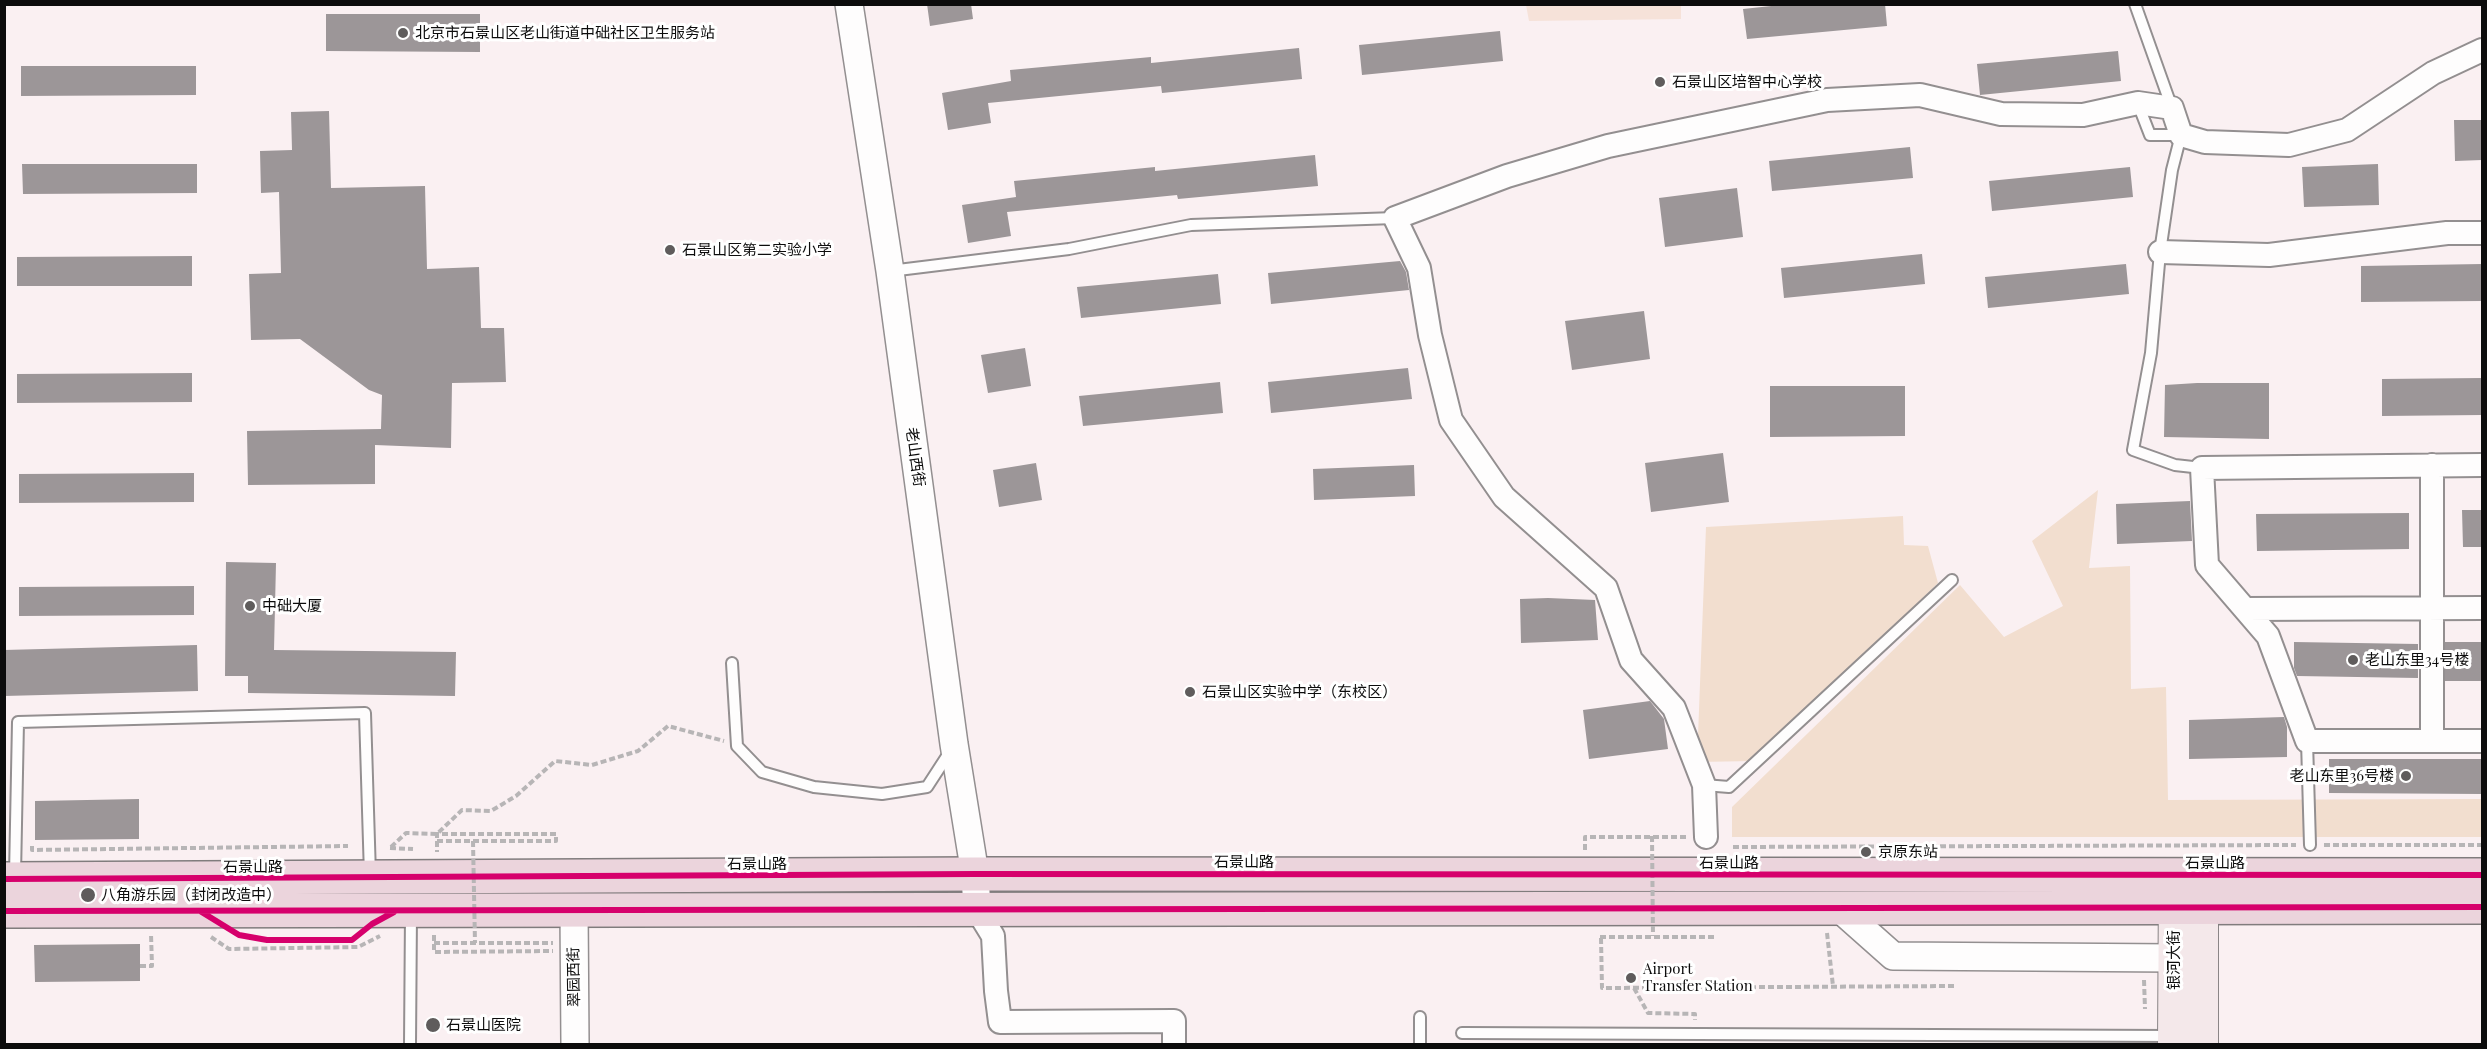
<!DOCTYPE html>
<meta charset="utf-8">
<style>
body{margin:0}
#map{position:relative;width:2487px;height:1049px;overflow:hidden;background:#faf0f2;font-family:"Playfair Display",serif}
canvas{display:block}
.frame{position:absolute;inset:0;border:6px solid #0c0c0c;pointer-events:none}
</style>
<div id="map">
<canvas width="2487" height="1049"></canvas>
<div class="frame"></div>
</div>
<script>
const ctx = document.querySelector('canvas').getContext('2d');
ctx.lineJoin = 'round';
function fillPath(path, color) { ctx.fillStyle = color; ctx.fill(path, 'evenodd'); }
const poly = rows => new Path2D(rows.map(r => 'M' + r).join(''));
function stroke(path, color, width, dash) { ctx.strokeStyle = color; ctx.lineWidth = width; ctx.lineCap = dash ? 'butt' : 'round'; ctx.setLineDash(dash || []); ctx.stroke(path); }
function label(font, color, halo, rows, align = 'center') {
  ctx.font = font + ' "Playfair Display","Noto Sans SC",serif'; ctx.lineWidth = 6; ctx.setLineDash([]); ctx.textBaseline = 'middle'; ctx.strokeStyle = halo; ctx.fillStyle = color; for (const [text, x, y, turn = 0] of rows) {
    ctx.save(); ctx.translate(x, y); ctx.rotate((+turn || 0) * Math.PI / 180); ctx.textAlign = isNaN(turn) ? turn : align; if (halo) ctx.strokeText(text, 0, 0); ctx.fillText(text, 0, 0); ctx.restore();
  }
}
const green = poly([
 [2098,490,2089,568,2130,566,2131,689,2166,687,2168,800,2482,799,2482,837,1732,837,1732,807,1960,585,2004,637,2063,606,2032,541],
 [1903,516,1904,545,1928,546,1938,583,1754,761,1697,762,1706,527]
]);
const pitch = poly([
 [1526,5,1681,5,1681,19,1529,21]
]);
const building = poly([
 [927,4,971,4,973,19,930,26],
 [1790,4,1885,4,1887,26,1747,39,1743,9],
 [326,14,480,14,480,52,326,51],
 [1500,31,1503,61,1362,75,1359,45],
 [1299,48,1302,79,1162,93,1161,86,988,103,991,123,948,130,942,93,1011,81,1010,70,1151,57,1151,63],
 [2118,51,2121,81,1980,95,1977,64],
 [21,66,196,66,196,95,21,96],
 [329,111,331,188,425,186,427,269,479,267,481,328,504,328,506,382,452,383,451,448,375,445,375,484,248,485,247,431,381,429,382,395,369,390,300,339,251,340,249,274,281,273,279,192,261,193,260,151,292,150,291,112],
 [2454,120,2482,120,2482,160,2455,161],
 [1910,147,1913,178,1772,191,1769,161],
 [1315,155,1318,186,1178,199,1177,195,1007,212,1011,236,968,243,962,205,1016,197,1014,181,1155,167,1155,171],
 [22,164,197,164,197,193,23,194],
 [2378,164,2379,205,2304,207,2302,167],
 [2130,167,2133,197,1992,211,1989,181],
 [1737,188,1743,237,1665,247,1659,198],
 [1922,254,1925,284,1784,298,1781,268],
 [192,256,192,286,17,286,17,257],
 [1400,261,1406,272,1409,290,1271,304,1268,273],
 [2126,264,2129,294,1988,308,1985,277],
 [2482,264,2482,301,2361,302,2361,266],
 [1218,274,1221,304,1081,318,1077,287],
 [1644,311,1650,359,1572,370,1565,321],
 [1025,348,1031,386,988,393,981,355],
 [1408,368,1412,399,1271,413,1268,382],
 [192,373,192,402,17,403,17,374],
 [2482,378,2482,415,2382,416,2382,379],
 [1220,382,1223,413,1083,426,1079,396],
 [2197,383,2269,383,2269,439,2164,437,2165,385],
 [1770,386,1905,386,1905,436,1770,437],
 [1723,453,1729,502,1651,512,1645,463],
 [1036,463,1042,500,999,507,993,470],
 [1414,465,1415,496,1314,500,1313,469],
 [194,473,194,502,19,503,19,474],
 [2190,501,2192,541,2117,544,2116,504],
 [2462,510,2482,510,2482,547,2463,547],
 [2409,513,2409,549,2257,551,2256,514],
 [226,562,276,563,274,650,456,652,455,696,248,693,248,676,225,676],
 [194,586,194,615,19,616,19,587],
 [1548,598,1595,600,1598,640,1521,643,1520,599],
 [2294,642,2418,644,2418,678,2297,676,2294,668],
 [2445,642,2482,642,2482,681,2445,681],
 [197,645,198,691,4,696,4,650],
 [1650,701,1664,719,1668,749,1589,759,1583,710],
 [2284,717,2287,727,2287,757,2189,759,2189,720],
 [2329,759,2482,759,2482,794,2329,793],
 [139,799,139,839,35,840,35,801],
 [140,944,140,981,35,982,34,945]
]);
const path = poly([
 [437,841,556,841,556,834,437,834,437,852],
 [2324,845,2482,845],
 [32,846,32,850,348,846],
 [391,847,406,833,437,834,462,810,491,811,516,796,555,761,592,765,638,751,668,726,724,741],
 [1733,847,2296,845],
 [390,848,413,849],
 [1585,850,1585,837,1687,837],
 [1827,933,1833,986],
 [434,935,434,952,553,951],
 [211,937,229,949,358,947,380,936],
 [1600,937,1716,937],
 [1601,938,1602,988,1956,986],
 [434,943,553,943],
 [140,966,152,966,151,934],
 [2144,980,2145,1009],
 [1634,988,1648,1013,1695,1014,1695,1020]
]);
const service = poly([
 [2135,4,2172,108],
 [2138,104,2150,135,2181,135,2172,170,2160,252,2151,353,2133,450,2175,465,2202,468],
 [890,271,1069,249,1191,225,1395,218],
 [732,663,737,746,762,772,814,787,882,794,927,787,951,750],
 [2307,741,2310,845],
 [1704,785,1729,787,1952,580],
 [15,875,18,722,365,713,370,875],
 [1420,1017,1420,1044],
 [1462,1033,2171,1036],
 [410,1044,411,913]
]);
const minor = poly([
 [2160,252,2269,255,2447,233,2482,233],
 [2432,465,2432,741],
 [2482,465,2202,468,2207,565,2268,636,2307,741,2482,741],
 [2245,609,2482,608],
 [1706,837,1704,785,1674,708,1631,660,1606,588,1504,497,1451,420,1430,335,1419,268,1395,218,1507,176,1608,146,1827,100,1920,95,2001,114,2083,115,2138,103,2172,108,2181,135,2205,142,2289,145,2347,130,2433,73,2482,50],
 [977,910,993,936,996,991,1000,1022,1174,1021,1174,1044]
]);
const tertiary = poly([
 [849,4,890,271,954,744,975,874,977,910],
 [1840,909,1893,956,2174,958],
 [574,910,575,1044]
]);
const secondary = poly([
 [2174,1044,2175,880],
 [2202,1044,2202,880]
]);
const trunk = poly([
 [4,879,975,874,2482,875],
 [4,911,2482,907]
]);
const pathBridge = poly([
 [1652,836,1653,936],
 [473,841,475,943]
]);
const cycleway = poly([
 [4,879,975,874,2482,875],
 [4,911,2482,907],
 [200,911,239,935,267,940,352,940,372,924,394,912]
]);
const markers = [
 [403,33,6,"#5f5c5c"],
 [1660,82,6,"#5f5c5c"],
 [670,250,6,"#5f5c5c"],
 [250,606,6,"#5f5c5c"],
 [2353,660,6,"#5f5c5c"],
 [1190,692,6,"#5f5c5c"],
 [2406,776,6,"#5f5c5c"],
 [1866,852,6,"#5f5c5c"],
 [88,895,8,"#5f5c5c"],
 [1631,978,6,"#5f5c5c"],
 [433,1025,8,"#5f5c5c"]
];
const poiNames = [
 ["北京市石景山区老山街道中础社区卫生服务站",415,33],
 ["石景山区培智中心学校",1672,82],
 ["石景山区第二实验小学",682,250],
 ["中础大厦",262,606],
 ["老山东里34号楼",2365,660],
 ["石景山区实验中学（东校区）",1202,692],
 ["老山东里36号楼",2394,776,"right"],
 ["京原东站",1878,852],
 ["八角游乐园（封闭改造中）",101,895],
 ["Airport",1643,969],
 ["Transfer Station",1643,986],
 ["石景山医院",446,1025]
];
const streetNames = [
 ["老山西街",915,457,82],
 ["石景山路",1244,862],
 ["石景山路",1729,863],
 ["石景山路",2215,863],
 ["石景山路",757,864],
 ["石景山路",253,867],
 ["银河大街",2174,960,-90],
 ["翠园西街",574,977,-91]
];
fillPath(green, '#f2decf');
fillPath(pitch, '#f6e2d9');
fillPath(building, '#9c9698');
stroke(service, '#938f90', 14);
stroke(minor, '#938f90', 26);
stroke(tertiary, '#938f90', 30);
stroke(secondary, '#8a8586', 34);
stroke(trunk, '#807c7d', 36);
stroke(path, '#b7b5b6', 4, [6, 3]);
stroke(service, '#fefdfd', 10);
stroke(minor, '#fefdfd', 22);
stroke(tertiary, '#fefdfd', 27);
stroke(secondary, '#f4e8ea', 32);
stroke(trunk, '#ebd4dc', 33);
stroke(pathBridge, '#b7b5b6', 4, [6, 3]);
stroke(cycleway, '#d6006c', 6);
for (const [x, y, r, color] of markers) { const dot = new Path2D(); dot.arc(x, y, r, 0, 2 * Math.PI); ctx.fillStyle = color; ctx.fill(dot); stroke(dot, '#fff', 2); }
label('15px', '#0c0c0c', '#fff', poiNames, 'left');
label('15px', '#0c0c0c', '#fff', streetNames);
</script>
